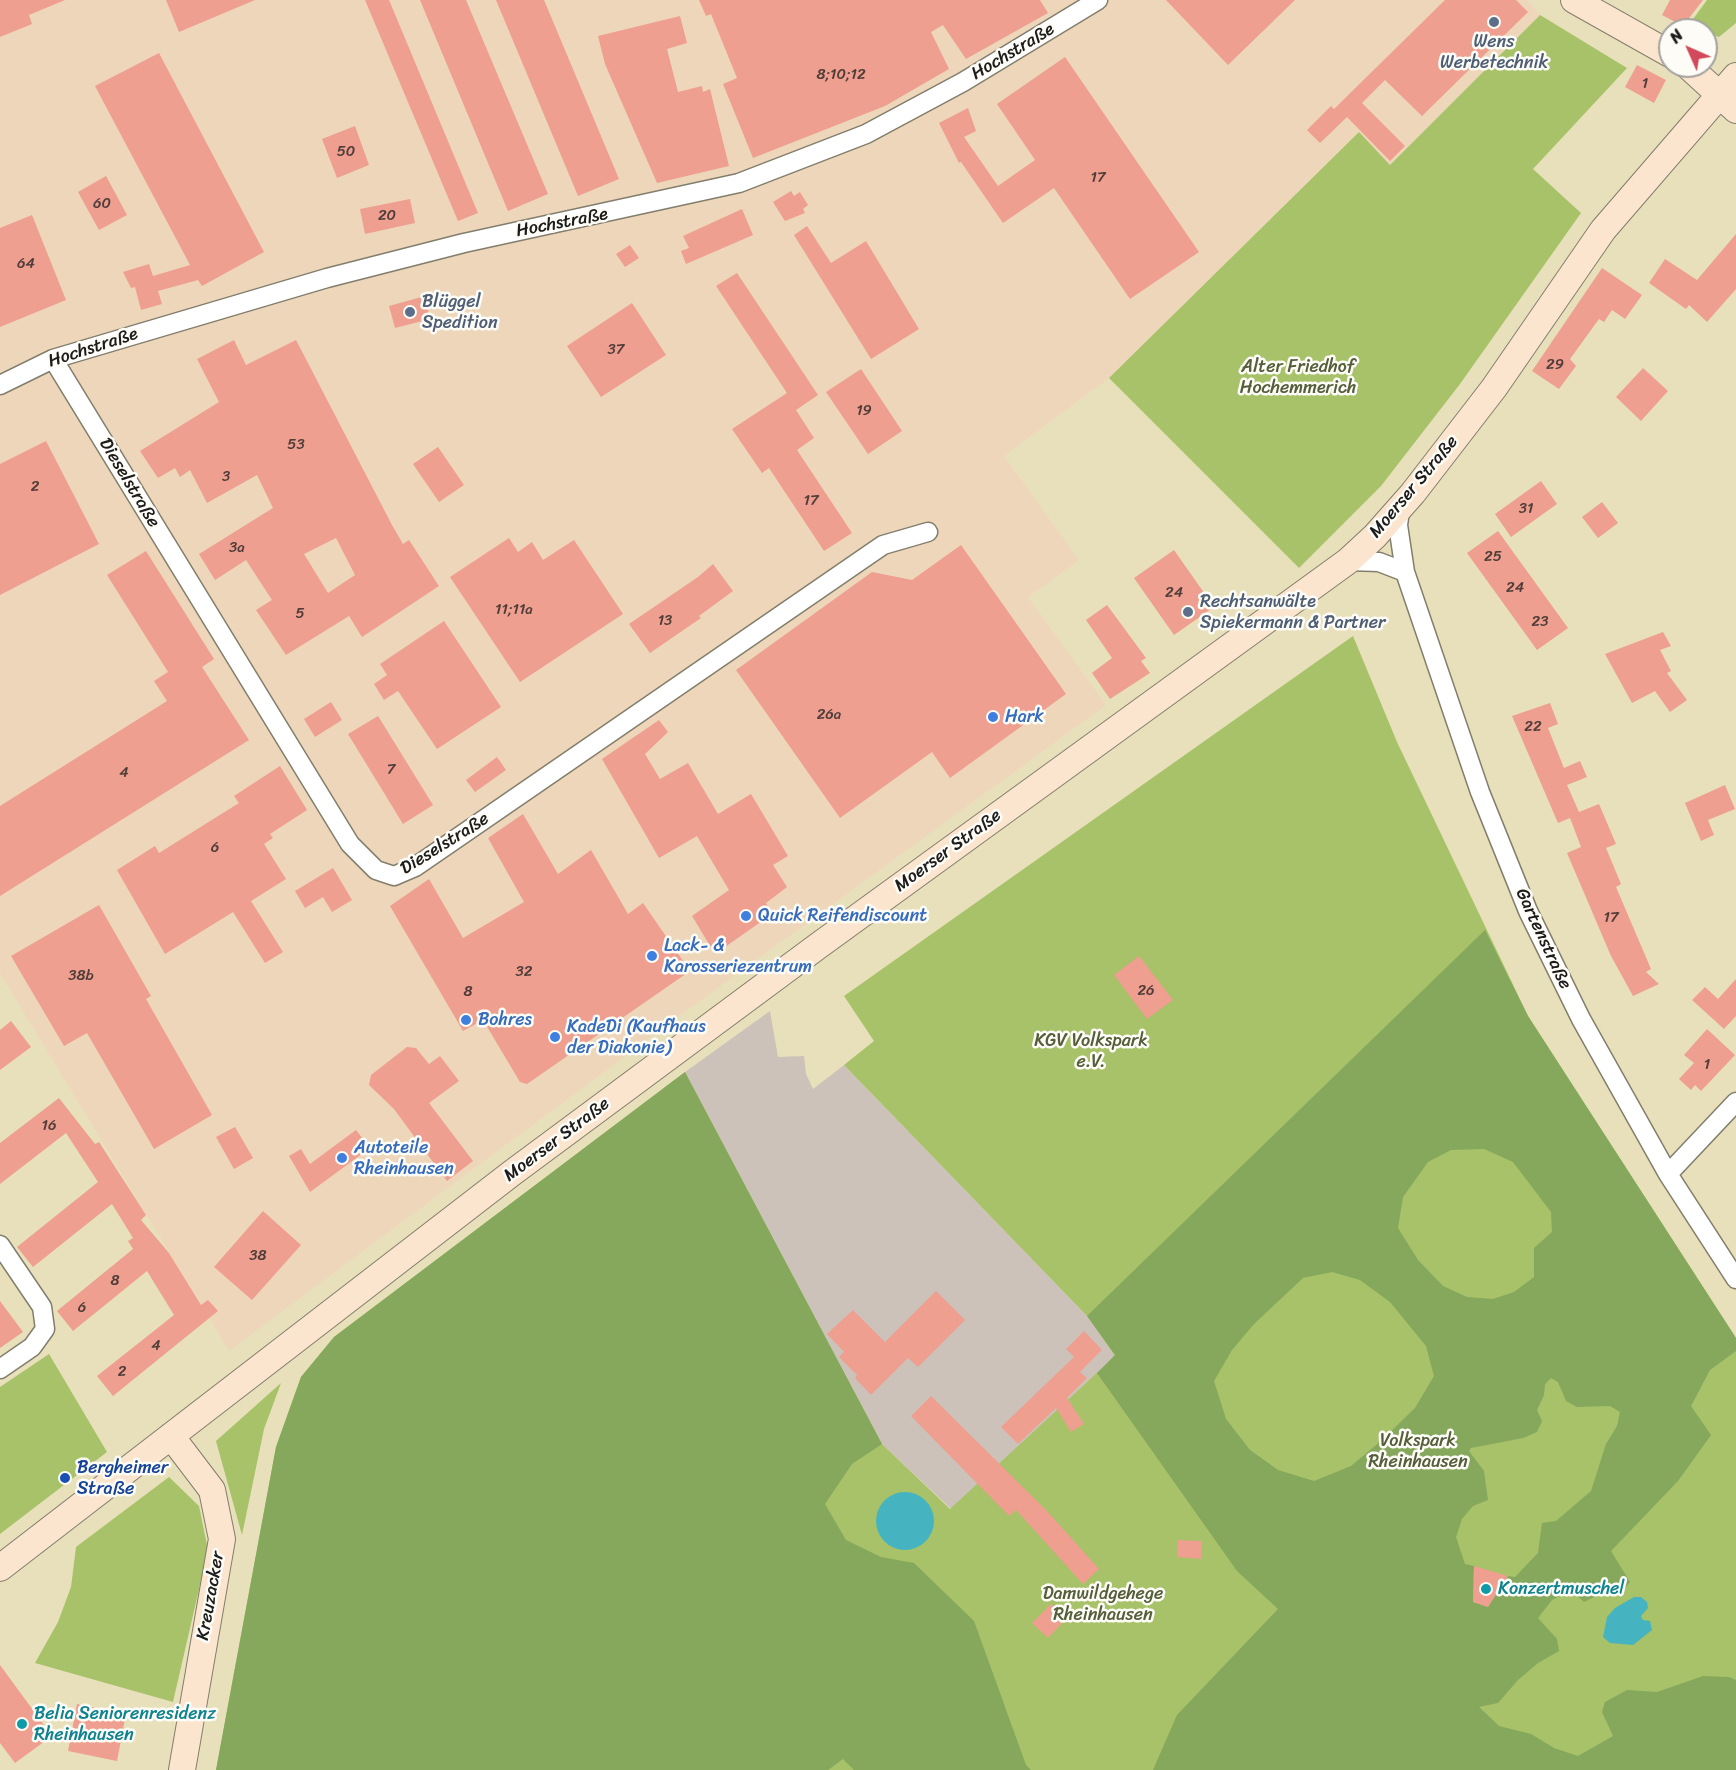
<!DOCTYPE html>
<meta charset="utf-8">
<style>
body{margin:0}
#map{position:relative;width:1736px;height:1770px;overflow:hidden;background:#e8e0bb;font-family:Sriracha,sans-serif}
canvas{display:block}
.north{position:absolute;left:1658px;top:18px;width:60px;height:60px;box-sizing:border-box;background:#fdfcf7;border:2px solid #a3a29f;border-radius:50%;rotate:315deg;font-size:16px;font-weight:700;line-height:24px;text-align:center;color:#1c1c1c}
.north::after{content:'';display:block;margin:auto;width:21px;height:27px;background:#d1495b;clip-path:polygon(50% 0,100% 100%,50% 72%,0 100%)}
</style>
<div id="map">
<canvas width="1736" height="1770"></canvas>
<div class="north">N</div>
</div>
<script>
const ctx = document.querySelector('canvas').getContext('2d');
ctx.lineJoin = 'round';
function fillPath(path, color) { ctx.fillStyle = color; ctx.fill(path, 'evenodd'); }
const poly = rows => new Path2D(rows.map(r => 'M' + r).join(''));
function stroke(path, color, width, dash) { ctx.strokeStyle = color; ctx.lineWidth = width; ctx.lineCap = dash ? 'butt' : 'round'; ctx.setLineDash(dash || []); ctx.stroke(path); }
function label(font, color, halo, rows, align = 'center') {
  ctx.font = font + ' Sriracha,sans-serif'; ctx.lineWidth = 5; ctx.setLineDash([]); ctx.textBaseline = 'middle'; ctx.strokeStyle = halo; ctx.fillStyle = color; for (const [text, x, y, turn = 0] of rows) {
    ctx.save(); ctx.translate(x, y); ctx.rotate((+turn || 0) * Math.PI / 180); ctx.textAlign = isNaN(turn) ? turn : align; if (halo) ctx.strokeText(text, 0, 0); ctx.fillText(text, 0, 0); ctx.restore();
  }
}
const built = poly([
 [0,0,1527,0,1540,15,1390,165,1358,132,1109,378,1004,456,1079,560,1028,597,1106,705,660,1030,229,1351,0,973]
]);
const industrial = poly([
 [770,1011,778,1057,804,1056,806,1074,813,1089,844,1065,1087,1316,1115,1356,951,1509,882,1444,685,1072]
]);
const green = poly([
 [1707,0,1736,0,1736,23,1719,37,1688,26],
 [1540,15,1627,68,1533,169,1581,213,1460,384,1381,486,1299,568,1109,378,1359,132,1390,165],
 [1353,636,1397,742,1528,1016,1736,1338,1736,1770,216,1770,276,1447,301,1377,334,1337,685,1072,882,1444,950,1509,1115,1356,1087,1316,844,1065,874,1041,844,996],
 [49,1354,107,1452,0,1534,0,1387],
 [281,1383,264,1429,242,1535,216,1441],
 [169,1477,199,1506,208,1550,173,1702,35,1663,58,1622,71,1587,76,1547]
]);
const forest = poly([
 [1485,930,1528,1016,1736,1338,1736,1351,1710,1370,1691,1406,1711,1435,1678,1481,1611,1551,1630,1582,1623,1591,1603,1593,1584,1602,1571,1590,1552,1600,1538,1618,1557,1639,1559,1651,1538,1663,1518,1680,1498,1703,1479,1707,1499,1726,1531,1734,1554,1748,1578,1756,1613,1736,1602,1712,1605,1702,1627,1690,1657,1692,1703,1676,1729,1677,1736,1680,1736,1770,1153,1770,1177,1715,1278,1609,1237,1571,1097,1373,1115,1355,1087,1316],
 [1484,1149,1513,1162,1551,1212,1552,1232,1534,1248,1534,1277,1514,1292,1493,1299,1467,1297,1443,1286,1418,1260,1398,1228,1403,1197,1428,1162,1451,1150],
 [1332,1272,1360,1280,1390,1302,1426,1346,1434,1376,1415,1408,1382,1440,1351,1466,1314,1481,1278,1470,1250,1450,1226,1419,1214,1381,1232,1350,1254,1324,1303,1278],
 [1551,1378,1558,1382,1566,1401,1577,1407,1610,1406,1620,1412,1617,1426,1606,1444,1591,1491,1556,1521,1542,1523,1538,1553,1515,1577,1508,1576,1488,1607,1473,1602,1474,1566,1465,1564,1456,1537,1462,1519,1473,1506,1488,1500,1484,1471,1469,1451,1471,1448,1523,1438,1537,1432,1542,1421,1537,1410,1544,1395,1545,1384],
 [685,1072,882,1444,852,1464,825,1504,846,1540,881,1557,914,1563,974,1621,1026,1765,1031,1770,854,1770,843,1759,828,1770,216,1770,276,1447,301,1377,334,1337]
]);
const water = poly([
 '876 1521a29 29 0 1 1 58 0a29 29 0 1 1-58 0Z',
 [1634,1597,1641,1597,1647,1602,1648,1608,1641,1616,1643,1620,1650,1621,1652,1630,1633,1645,1610,1643,1603,1637,1607,1617,1615,1608]
]);
const building = poly([
 [0,0,65,0,29,15,32,24,0,37],
 [166,0,255,0,179,32],
 [365,0,389,0,478,213,458,221],
 [420,0,466,0,548,194,508,211],
 [496,0,544,0,619,179,578,196],
 [699,0,1040,0,1048,13,966,59,943,25,931,32,949,69,885,106,753,158,723,84,737,78,711,14,706,16],
 [1166,0,1295,0,1228,65],
 [1445,0,1516,0,1528,12,1422,116,1385,80,1362,103,1405,146,1390,161,1347,117,1320,143,1307,130,1331,106,1334,109],
 [1670,0,1703,0,1683,26,1662,15],
 [680,16,687,43,667,49,678,92,702,86,703,92,710,89,729,166,657,183,605,64,598,36],
 [159,53,264,252,202,286,198,280,158,291,162,304,141,310,135,287,131,288,123,272,149,264,153,276,190,265,95,86],
 [1065,57,1199,252,1130,299,1054,188,1003,223,961,162,959,163,939,123,968,108,976,131,964,137,998,186,1035,160,997,104],
 [1637,65,1666,80,1654,103,1625,87],
 [355,126,369,165,337,178,322,139],
 [106,176,127,215,99,230,78,192],
 [791,191,794,196,800,192,808,205,803,209,805,213,785,221,773,202],
 [410,199,415,223,365,234,360,209],
 [742,209,753,235,686,264,681,251,689,248,683,236],
 [32,215,66,300,0,327,0,228],
 [807,226,831,263,866,241,919,329,871,359,794,235],
 [1736,234,1736,289,1707,322,1689,305,1686,309,1649,283,1665,259,1697,280],
 [630,245,639,258,625,267,616,254],
 [1602,268,1642,295,1625,319,1612,310,1604,322,1599,319,1570,359,1576,366,1559,389,1532,371],
 [737,273,818,395,796,410,814,438,797,450,852,533,824,551,769,468,762,473,732,429,787,393,716,286],
 [425,296,430,319,395,328,389,306],
 [632,303,666,355,601,397,567,346],
 [234,340,246,365,296,340,392,525,403,544,409,540,439,586,362,637,349,616,286,655,256,610,272,600,246,560,215,580,199,554,273,508,257,475,207,503,190,470,180,477,175,468,158,478,140,451,219,402,197,359],
 [336,538,355,575,328,593,304,554],
 [1643,368,1668,391,1641,421,1616,397],
 [861,369,902,431,868,454,826,392],
 [46,441,99,544,0,595,0,464],
 [438,447,464,485,439,502,413,464],
 [1541,481,1557,504,1511,537,1495,514],
 [1602,502,1618,523,1598,538,1582,517],
 [1498,531,1568,628,1537,650,1467,553],
 [509,538,518,552,532,542,543,560,574,540,623,614,520,682,450,577],
 [961,545,1066,694,950,778,932,752,840,818,736,670,872,572,912,580],
 [1174,550,1214,607,1174,635,1134,578],
 [146,551,214,659,202,667,249,740,0,896,0,806,167,701,154,681,168,672,107,575],
 [713,564,733,591,699,616,701,618,650,653,629,624,698,577],
 [1107,605,1146,658,1141,661,1150,673,1110,699,1092,673,1112,658,1086,620],
 [444,621,501,707,437,749,398,691,384,700,374,684,387,675,380,664],
 [1663,632,1671,646,1660,650,1671,671,1667,673,1687,700,1670,712,1655,691,1632,703,1605,654],
 [331,702,342,720,315,737,304,719],
 [1550,703,1558,724,1548,728,1564,768,1580,761,1587,777,1567,785,1579,812,1599,804,1616,844,1606,848,1621,884,1616,887,1651,969,1646,972,1659,984,1633,996,1611,956,1567,853,1581,847,1570,818,1558,823,1512,716],
 [378,716,433,805,403,824,348,734],
 [659,720,668,732,645,754,660,779,688,763,718,814,751,794,788,856,773,865,787,887,766,903,772,914,715,954,692,916,729,890,697,836,659,858,602,759],
 [497,757,506,770,475,792,466,780],
 [280,766,307,810,270,834,273,838,264,844,286,879,251,901,283,952,265,963,233,912,165,954,117,870,155,846,159,853,239,803,234,796],
 [1725,785,1735,809,1708,820,1714,835,1701,841,1685,803],
 [523,814,558,874,591,850,628,914,643,903,690,971,527,1084,520,1082,483,1020,463,1031,390,906,429,879,463,938,524,902,488,838],
 [333,868,352,900,332,912,323,897,305,908,295,891],
 [99,905,151,996,146,999,212,1115,154,1149,87,1033,64,1046,11,956],
 [1139,956,1173,1000,1147,1019,1114,975],
 [1736,979,1736,1016,1724,1029,1692,1000,1705,987,1718,999],
 [11,1021,31,1047,0,1070,0,1030],
 [1707,1029,1735,1055,1701,1091,1695,1085,1691,1090,1679,1079,1694,1063,1684,1055],
 [407,1047,416,1048,429,1064,440,1056,459,1081,429,1103,473,1161,447,1181,394,1109,369,1085,371,1075],
 [59,1098,95,1144,99,1142,146,1215,141,1220,169,1253,201,1305,208,1300,218,1311,113,1396,97,1376,174,1315,147,1271,73,1331,57,1311,133,1249,128,1241,133,1238,112,1204,33,1267,17,1247,98,1182,66,1133,0,1184,0,1143],
 [235,1127,253,1158,234,1169,216,1137],
 [356,1130,370,1148,310,1192,289,1156,301,1149,310,1164],
 [263,1211,301,1245,252,1300,214,1267],
 [936,1291,965,1320,918,1367,908,1358,871,1395,855,1378,857,1375,839,1357,844,1352,827,1334,853,1310,885,1342],
 [0,1301,23,1332,0,1348],
 [1084,1331,1102,1350,1080,1372,1087,1378,1067,1398,1084,1424,1071,1432,1056,1408,1018,1444,1001,1427,1074,1357,1066,1349],
 [931,1396,1047,1511,1099,1569,1083,1584,1016,1510,1009,1516,911,1416],
 [1178,1540,1202,1541,1201,1559,1177,1557],
 [1474,1566,1508,1576,1488,1607,1473,1602],
 [1051,1604,1066,1619,1048,1638,1032,1623],
 [0,1665,52,1736,15,1763,0,1743],
 [77,1704,126,1714,117,1761,68,1751]
]);
const street = poly([
 [53,359,350,844,376,870,394,876,415,867,883,545,928,532],
 [0,385,53,359,327,278,464,243,739,183,866,134,963,82,1098,0],
 [1400,510,1398,525,1405,572,1480,792,1528,911,1581,1019,1668,1174,1736,1279],
 [1348,561,1379,562,1405,572],
 [1668,1174,1736,1102],
 [0,1245,42,1307,45,1329,32,1347,0,1369]
]);
const secondary = poly([
 [1574,0,1670,54],
 [1688,66,1736,110],
 [171,1436,212,1490,222,1539,182,1770],
 [0,1568,512,1173,818,946,1348,561,1375,536,1413,493,1494,388,1603,230,1736,76]
]);
const markers = [
 [1494,22,6,"#5c6f8a"],
 [410,312,6,"#5c6f8a"],
 [1188,612,6,"#5c6f8a"],
 [993,717,6,"#3f7fe0"],
 [746,916,6,"#3f7fe0"],
 [652,956,6,"#3f7fe0"],
 [466,1020,6,"#3f7fe0"],
 [555,1037,6,"#3f7fe0"],
 [342,1158,6,"#3f7fe0"],
 [65,1478,6,"#1a4fb4"],
 [1486,1589,6,"#0f9aa8"],
 [22,1724,6,"#0f9aa8"]
];
const numberNames = [
 ["8;10;12",841,75],
 ["1",1645,84],
 ["50",346,152],
 ["17",1098,178],
 ["60",102,204],
 ["20",387,216],
 ["64",26,264],
 ["37",616,350],
 ["29",1555,365],
 ["19",864,411],
 ["53",296,445],
 ["3",226,477],
 ["2",35,487],
 ["17",811,501],
 ["31",1526,509],
 ["3a",237,548],
 ["25",1493,557],
 ["24",1515,588],
 ["24",1174,593],
 ["11;11a",514,610],
 ["5",300,614],
 ["13",665,621],
 ["23",1540,622],
 ["26a",829,715],
 ["22",1533,727],
 ["7",391,770],
 ["4",124,773],
 ["6",215,848],
 ["17",1611,918],
 ["32",524,972],
 ["38b",81,976],
 ["26",1146,991],
 ["8",468,992],
 ["1",1707,1065],
 ["16",49,1126],
 ["38",258,1256],
 ["8",115,1281],
 ["6",82,1308],
 ["4",156,1346],
 ["2",122,1372]
];
const serviceNames = [
 ["Wens",1494,42,"center"],
 ["Werbetechnik",1494,63,"center"],
 ["Blüggel",422,302],
 ["Spedition",422,323],
 ["Rechtsanwälte",1200,602],
 ["Spiekermann & Partner",1200,623]
];
const streetNames = [
 ["Hochstraße",1013,52,-31],
 ["Hochstraße",562,223,-11],
 ["Hochstraße",93,348,-18],
 ["Dieselstraße",129,483,59],
 ["Moerser Straße",1414,487,-50],
 ["Dieselstraße",445,844,-32],
 ["Moerser Straße",948,851,-36],
 ["Gartenstraße",1543,939,65],
 ["Moerser Straße",557,1140,-37],
 ["Kreuzacker",211,1596,-80]
];
const parkNames = [
 ["Alter Friedhof",1298,367],
 ["Hochemmerich",1298,388],
 ["KGV Volkspark",1091,1041],
 ["e.V.",1091,1062],
 ["Volkspark",1418,1441],
 ["Rheinhausen",1418,1462],
 ["Damwildgehege",1103,1594],
 ["Rheinhausen",1103,1615]
];
const shopNames = [
 ["Hark",1005,717],
 ["Quick Reifendiscount",758,916],
 ["Lack- &",664,946],
 ["Karosseriezentrum",664,967],
 ["Bohres",478,1020],
 ["KadeDi (Kaufhaus",567,1027],
 ["der Diakonie)",567,1048],
 ["Autoteile",354,1148],
 ["Rheinhausen",354,1169]
];
const transitNames = [
 ["Bergheimer",77,1468],
 ["Straße",77,1489]
];
const cultureNames = [
 ["Konzertmuschel",1498,1589],
 ["Belia Seniorenresidenz",34,1714],
 ["Rheinhausen",34,1735]
];
fillPath(built, '#eed6bb');
fillPath(industrial, '#ccc2b9');
fillPath(green, '#a7c268');
fillPath(forest, '#85a85c');
fillPath(water, '#45b4c0');
fillPath(building, '#ee9f8f');
stroke(street, '#827e6c', 21);
stroke(secondary, '#827e6c', 28);
stroke(street, '#fff', 18);
stroke(secondary, '#fbe5cf', 26);
for (const [x, y, r, color] of markers) { const dot = new Path2D(); dot.arc(x, y, r, 0, 2 * Math.PI); ctx.fillStyle = color; ctx.fill(dot); stroke(dot, '#fdfcf7', 2); }
label('15px', '#503d39', null, numberNames);
label('18px', '#4e5e75', '#fdfcf7', serviceNames, 'left');
label('18px', '#1c1c1c', '#fdfcf7', streetNames);
label('18px', '#545e3a', '#fdfcf7', parkNames);
label('18px', '#366cbe', '#fdfcf7', shopNames, 'left');
label('18px', '#164399', '#fdfcf7', transitNames, 'left');
label('18px', '#0d838f', '#fdfcf7', cultureNames, 'left');
</script>
